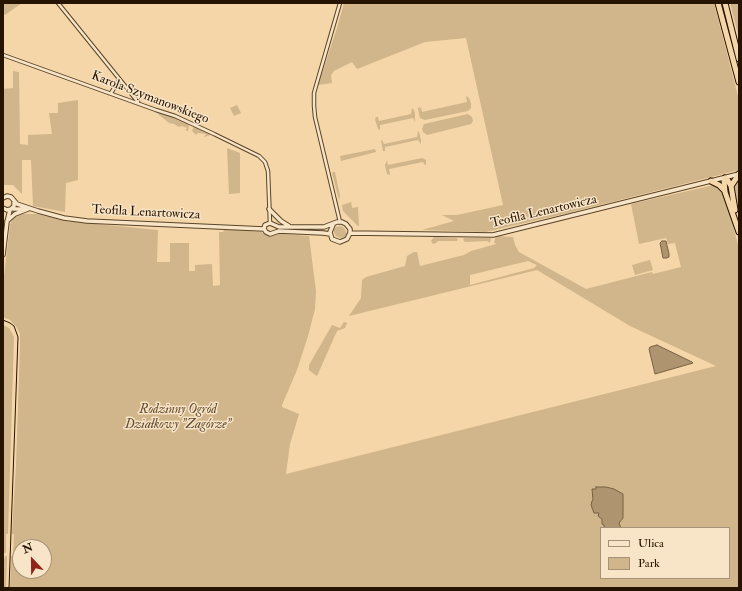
<!DOCTYPE html>
<meta charset="utf-8">
<style>
body{margin:0}
#map{position:relative;width:742px;height:591px;overflow:hidden;background:#f4d6a8;font-family:"IM FELL Double Pica",serif}
canvas{display:block}
.frame{position:absolute;inset:0;border:4px solid #261400;pointer-events:none}
.legend{position:absolute;left:600px;top:527px;width:130px;height:52px;box-sizing:border-box;background:#f8e4c6;border:1px solid #a49177;margin:0;padding:5px 7px;list-style:none;font-size:12px;color:#261400}
.legend li{display:flex;align-items:center;gap:8px;height:20px}
.legend b{width:20px;border:1px solid #a49177}
.north{position:absolute;left:12px;top:539px;width:40px;height:40px;box-sizing:border-box;background:#f8e4c6;border:1px solid #a49177;border-radius:50%;rotate:338deg;font-size:11px;font-weight:700;line-height:16px;text-align:center;color:#261400}
.north::after{content:'';display:block;margin:auto;width:14px;height:18px;background:#8f2418;clip-path:polygon(50% 0,100% 100%,50% 72%,0 100%)}
</style>
<div id="map">
<canvas width="742" height="591"></canvas>
<div class="frame"></div>
<ul class="legend">
<li><b style="height:5px;background:#f8e4c6"></b>Ulica</li>
<li><b style="height:11px;background:#d1b58b"></b>Park</li>
</ul>
<div class="north">N</div>
</div>
<script>
const ctx = document.querySelector('canvas').getContext('2d');
ctx.lineJoin = 'round';
function fillPath(path, color) { ctx.fillStyle = color; ctx.fill(path, 'evenodd'); }
const poly = rows => new Path2D(rows.map(r => 'M' + r).join(''));
function stroke(path, color, width, dash) { ctx.strokeStyle = color; ctx.lineWidth = width; ctx.lineCap = dash ? 'butt' : 'round'; ctx.setLineDash(dash || []); ctx.stroke(path); }
function label(font, color, halo, rows, align = 'center') {
  ctx.font = font + ' "IM FELL Double Pica",serif'; ctx.lineWidth = 3; ctx.setLineDash([]); ctx.textBaseline = 'middle'; ctx.strokeStyle = halo; ctx.fillStyle = color; for (const [text, x, y, turn = 0] of rows) {
    ctx.save(); ctx.translate(x, y); ctx.rotate((+turn || 0) * Math.PI / 180); ctx.textAlign = isNaN(turn) ? turn : align; if (halo) ctx.strokeText(text, 0, 0); ctx.fillText(text, 0, 0); ctx.restore();
  }
}
const green = poly([
 [3,3,22,3,5,15,3,13],
 [344,3,714,3,739,100,739,170,568,213,486,232,422,230,454,221,442,215,457,215,503,205,466,38,425,42,357,69,352,62,334,71,331,75,332,83,318,85,337,28],
 [730,3,739,3,739,38],
 [13,71,19,72,20,144,28,145,28,135,52,134,49,113,58,113,58,103,78,100,78,180,66,183,65,212,33,206,31,160,22,160,22,194,13,185,3,185,3,89,13,88],
 [466,96,469,98,471,104,471,108,468,111,425,120,420,118,418,109,419,107,421,108,422,112,467,102],
 [237,105,241,113,234,116,230,108],
 [412,108,414,110,415,114,415,122,413,118,380,125,380,130,378,129,375,119,376,117,378,117,379,121,411,114],
 [159,112,187,122,189,126,188,131,185,130,187,128,182,126,179,127,174,124,169,123,158,114],
 [468,114,472,117,473,121,471,124,427,135,423,132,422,129,424,124],
 [194,126,210,133,210,135,204,137,206,134,198,133,196,135,192,131],
 [418,131,419,132,421,140,421,144,418,140,385,147,385,151,383,151,381,141,382,140,384,144,417,137],
 [227,148,240,153,240,193,229,194],
 [375,149,376,152,341,161,340,156],
 [422,158,426,160,426,165,425,165,423,162,389,169,390,175,387,174,385,165,387,160,388,165],
 [333,172,335,172,340,196,339,200,332,173],
 [739,177,739,218,733,188],
 [714,185,725,196,739,248,739,588,10,588,11,556,13,556,14,534,12,534,16,465,20,346,20,334,17,328,10,320,3,317,3,285,10,225,13,217,18,214,37,214,66,221,158,230,157,262,170,262,170,243,189,243,189,271,195,271,195,265,212,264,213,286,220,285,219,232,223,232,225,229,261,232,269,236,274,236,272,236,277,233,286,232,294,234,285,234,276,235,285,234,309,236,316,291,315,309,308,336,297,370,282,405,282,407,299,414,290,444,286,474,716,366,630,326,537,270,349,316,361,298,362,280,366,277,405,266,407,256,414,252,417,252,420,266,464,255,471,251,496,244,494,242,496,236,513,237,515,245,519,252,586,289,652,272,653,274,681,267,675,243,668,244,666,238,639,244,631,204],
 [528,261,537,265,534,268,470,285,470,275],
 [601,528,729,528,729,578,601,578],
 [20,547,44,547,44,571,20,571],
 [351,202,352,208,358,207,359,226,358,226,343,211,342,205],
 [341,226,344,228,347,234,345,237,340,238,336,236,333,230,336,227],
 [277,229,278,228,329,230,328,231],
 [434,237,456,238,458,239,457,241,438,241,436,243,433,244,431,241],
 [464,238,491,238,490,243,487,241,465,242,463,240],
 [650,260,653,270,635,275,632,265],
 [344,322,347,323,345,328,337,331,317,376,314,374,309,370,309,365,332,325,340,328],
 [3,325,9,328,14,337,8,534,6,534,6,553,3,553],
 [5,556,7,556,6,588,3,588,3,562]
]);
const water = poly([
 [662,241,666,241,669,254,669,257,667,258,663,258,660,243,662,241],
 [657,345,692,362,693,363,655,374,649,349,650,347,657,345],
 [596,487,606,487,614,489,623,494,623,518,619,523,621,528,604,528,604,525,602,524,602,519,598,516,599,513,594,513,591,505,592,501,593,500,592,489,596,489,596,487]
]);
const minor = poly([
 [58,3,138,102],
 [3,55,156,110,175,116,214,134,259,156,265,162,268,171,270,223],
 [111,93,119,80],
 [340,222,315,117,314,106,314,93,318,79,340,3]
]);
const tertiary = poly([
 [3,198,7,196,11,197,17,204,38,211,64,218,87,221,264,229],
 [3,208,7,210,11,209,14,206,14,202],
 [13,209,26,209],
 [269,209,281,221,289,226],
 [7,221,15,214,28,209],
 [264,229,265,225,270,223,279,227,324,227,337,222,342,222,346,224,350,229,350,233,347,239,340,242,332,239,330,232,333,225],
 [264,229,266,232,270,234,279,231,323,233,330,234],
 [350,233,493,235,739,174],
 [3,255,7,222,10,210]
]);
const motorway = poly([
 [718,3,739,82],
 [725,3,739,59],
 [725,178,724,180,725,192,739,232],
 [725,178,727,179,731,186,735,210],
 [711,181,719,185,725,191],
 [731,186,739,174]
]);
const tram = poly([
 [3,320,10,323,14,326,18,337,9,588]
]);
const streetNames = [
 ["Karola Szymanowskiego",150,98,21],
 ["Teofila Lenartowicza",544,212,-13],
 ["Teofila Lenartowicza",146,213,3]
];
const parkNames = [
 ["Rodzinny Ogród",178,410],
 ["Działkowy \"Zagórze\"",178,425]
];
fillPath(green, '#d1b58b');
fillPath(water, '#ae946f');
stroke(water, '#786143', 1);
stroke(minor, '#5a442a', 4.5);
stroke(tertiary, '#5a442a', 5.5);
stroke(motorway, '#261400', 7);
stroke(minor, '#f8e4c6', 2.5);
stroke(tertiary, '#f8e4c6', 3.5);
stroke(motorway, '#f4d6a8', 5);
stroke(tram, '#261400', 1);
label('13px', '#261400', '#f8e4c6', streetNames);
label('italic 13px', '#624c31', '#f8e4c6', parkNames);
</script>
